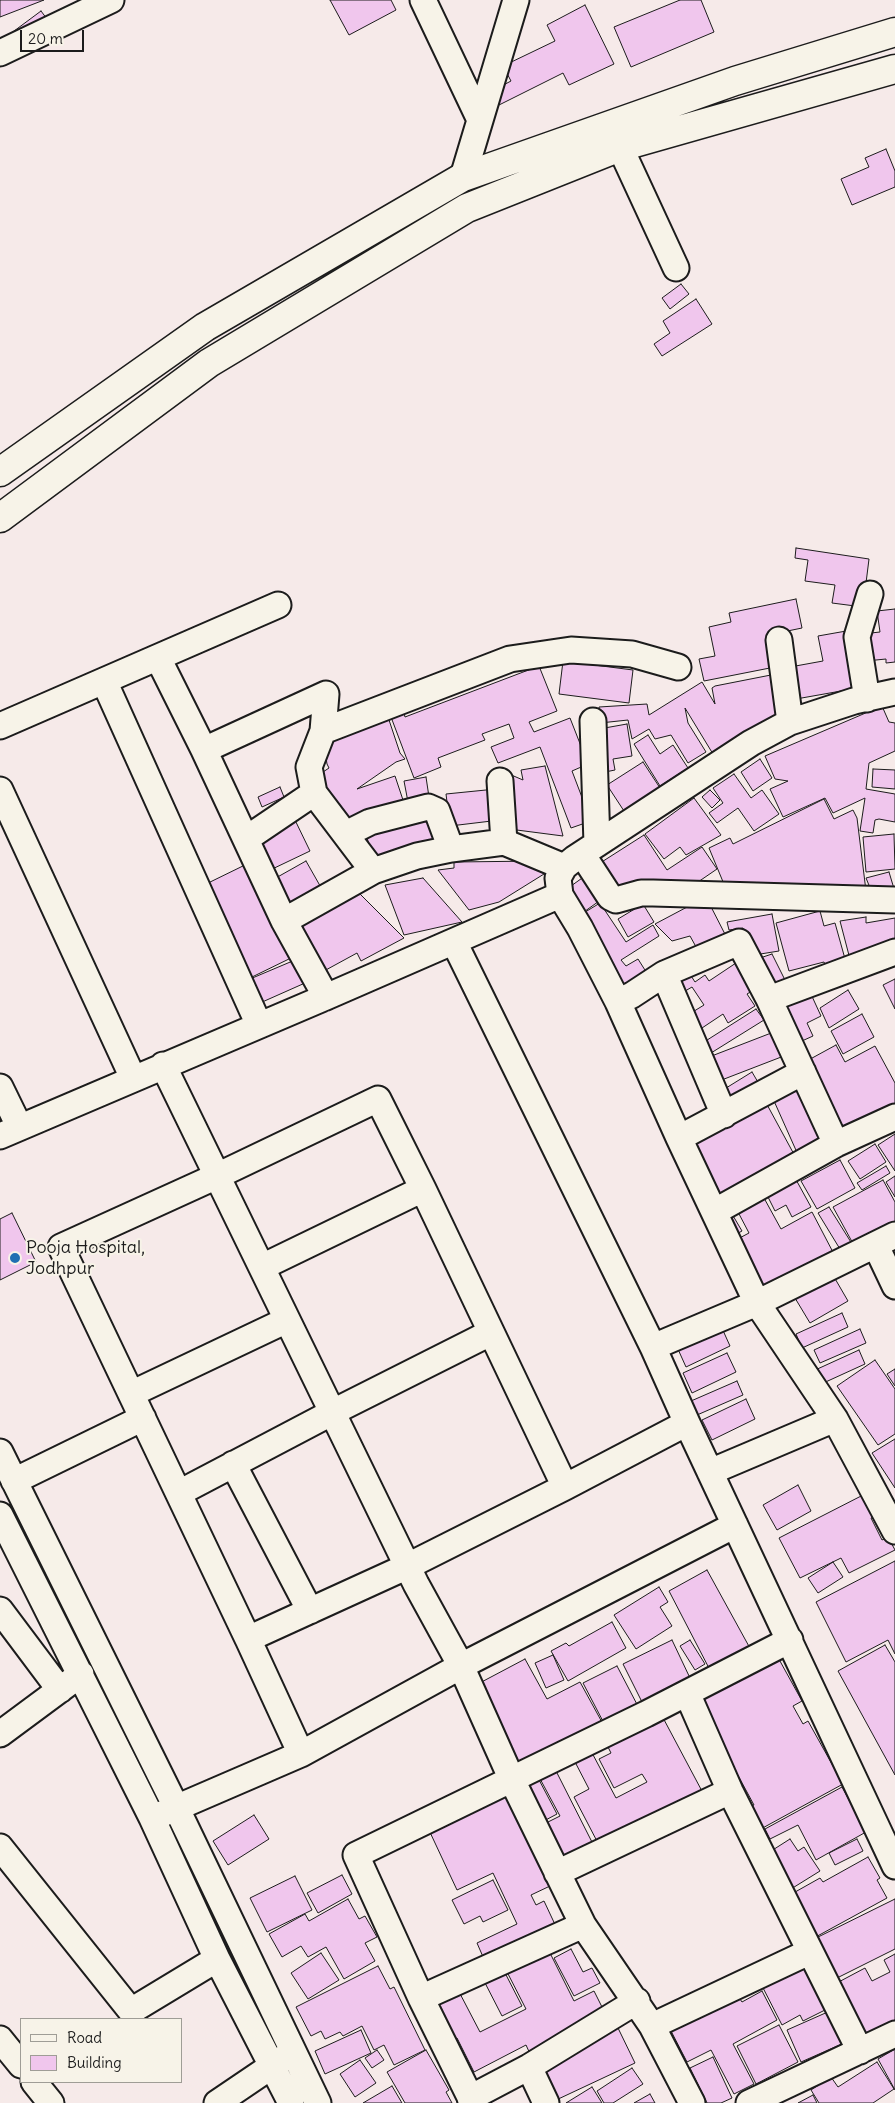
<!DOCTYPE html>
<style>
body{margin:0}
#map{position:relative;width:895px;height:2103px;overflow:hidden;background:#f6eae9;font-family:Delius,sans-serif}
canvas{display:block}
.legend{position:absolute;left:20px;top:2018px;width:162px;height:65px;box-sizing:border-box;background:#f7f3e8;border:1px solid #9f9d96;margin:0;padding:6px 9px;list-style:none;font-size:15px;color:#1c1c1c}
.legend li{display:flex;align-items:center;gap:10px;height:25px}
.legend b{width:25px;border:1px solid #9f9d96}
.scale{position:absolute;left:20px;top:30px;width:64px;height:22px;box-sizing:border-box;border:2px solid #1c1c1c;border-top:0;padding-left:6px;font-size:15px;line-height:18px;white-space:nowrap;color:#1c1c1c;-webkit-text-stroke:4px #f7f3e8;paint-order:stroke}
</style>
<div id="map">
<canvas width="895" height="2103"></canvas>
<ul class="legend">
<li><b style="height:6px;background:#f7f3e8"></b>Road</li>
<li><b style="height:14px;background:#f0c6ed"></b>Building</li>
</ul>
<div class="scale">20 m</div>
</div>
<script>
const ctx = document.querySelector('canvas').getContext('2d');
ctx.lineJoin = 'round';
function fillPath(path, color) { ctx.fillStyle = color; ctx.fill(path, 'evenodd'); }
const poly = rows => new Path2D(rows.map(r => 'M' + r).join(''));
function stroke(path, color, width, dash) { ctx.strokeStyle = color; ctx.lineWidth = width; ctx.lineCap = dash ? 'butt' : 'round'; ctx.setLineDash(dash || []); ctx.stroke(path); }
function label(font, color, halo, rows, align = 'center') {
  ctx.font = font + ' Delius,sans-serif'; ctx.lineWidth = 4; ctx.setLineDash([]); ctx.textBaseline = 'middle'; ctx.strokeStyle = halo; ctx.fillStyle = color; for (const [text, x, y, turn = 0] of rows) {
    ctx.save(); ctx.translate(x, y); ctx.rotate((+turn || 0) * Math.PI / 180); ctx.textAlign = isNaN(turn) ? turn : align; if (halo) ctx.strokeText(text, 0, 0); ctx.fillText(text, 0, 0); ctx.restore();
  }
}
const building = poly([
 [0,0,44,0,0,17,0,0],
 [330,0,391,0,396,10,349,35,330,0],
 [680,0,701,0,714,32,631,67,614,27,680,0],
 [585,5,614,64,569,85,563,73,499,105,492,91,511,81,503,66,555,41,547,25,585,5],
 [41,11,47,19,16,42,10,34,41,11],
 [886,149,895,171,895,187,852,205,841,179,869,167,865,158,886,149],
 [681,284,689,294,670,309,662,298,681,284],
 [696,299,712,324,662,356,654,344,670,333,663,321,696,299],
 [796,548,869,559,863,607,832,603,835,585,805,581,808,560,795,558,796,548],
 [796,599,802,628,773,634,780,666,704,681,699,659,715,656,709,627,731,622,729,613,796,599],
 [895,609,895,662,886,663,886,659,866,661,862,634,880,632,877,611,895,609],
 [852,630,858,688,796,699,790,667,823,661,818,636,852,630],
 [563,661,633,670,629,703,559,694,563,661],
 [539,666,557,711,529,722,534,732,570,718,588,764,572,771,591,821,571,828,540,747,498,763,491,747,514,738,509,724,482,734,485,740,438,758,441,767,414,778,391,717,404,713,405,717,539,666],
 [776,674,783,710,713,754,685,708,688,723,706,752,688,763,671,735,655,739,649,729,632,739,628,720,600,723,599,707,647,704,649,715,702,682,715,704,712,688,715,686,776,674],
 [882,706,889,722,895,723,895,751,869,763,866,789,895,794,895,822,879,819,875,820,873,833,860,831,865,798,833,813,825,798,783,817,770,789,788,781,775,779,765,756,882,706],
 [388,717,400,753,405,759,396,762,357,789,395,776,404,803,350,819,321,784,317,776,329,768,327,764,323,740,388,717],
 [627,724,632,756,613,759,615,770,605,772,599,729,627,724],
 [648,735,660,754,673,745,688,768,660,786,634,744,648,735],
 [760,759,772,778,753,791,741,772,760,759],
 [643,762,660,788,624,811,607,785,643,762],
 [545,766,563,836,509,829,509,774,523,780,521,770,545,766],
 [873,769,895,770,895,789,872,787,873,769],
 [734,774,751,798,762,790,779,814,754,831,738,808,717,823,709,813,723,803,713,788,734,774],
 [426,777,429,797,408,802,404,781,426,777],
 [280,787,284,797,262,807,258,797,280,787],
 [496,789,500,820,450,826,446,794,496,789],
 [710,790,720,800,712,808,702,797,710,790],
 [694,798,721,835,686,855,680,847,664,859,645,834,694,798],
 [824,799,834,819,853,810,857,818,866,891,726,889,709,848,730,838,733,844,824,799],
 [432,813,440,843,373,860,365,830,432,813],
 [294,818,310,851,266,872,250,839,294,818],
 [894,834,895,869,866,872,863,837,894,834],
 [644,835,667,870,702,847,717,869,698,882,699,883,619,896,597,865,644,835],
 [306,861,323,891,291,909,274,879,306,861],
 [540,861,544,874,499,902,469,910,438,870,454,868,454,862,540,861],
 [247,864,293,957,250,978,204,885,247,864],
 [889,872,895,892,873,895,866,878,889,872],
 [585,876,602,899,581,914,564,891,585,876],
 [423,878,462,922,404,935,385,885,423,878],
 [358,892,404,938,361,961,357,953,324,971,299,925,358,892],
 [706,897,728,940,700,954,690,936,672,941,655,924,706,897],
 [600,903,626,942,653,925,659,936,621,960,626,966,638,959,650,978,626,993,577,917,600,903],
 [643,904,654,922,628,937,618,919,643,904],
 [820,911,824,926,835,923,847,966,829,973,824,962,789,971,776,923,820,911],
 [772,914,779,951,748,956,743,928,729,930,727,922,772,914],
 [866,917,866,923,895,918,895,948,851,963,840,921,866,917],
 [772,954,789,988,771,996,754,960,772,954],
 [295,960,305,983,260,1003,250,979,295,960],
 [739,961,757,988,747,994,755,1006,728,1023,723,1014,702,1028,691,1013,704,1005,692,987,680,994,670,978,686,968,695,982,705,975,709,981,739,961],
 [895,979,895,1009,883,985,895,979],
 [848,990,859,1009,829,1028,820,1008,848,990],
 [810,992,821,1016,807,1023,813,1036,793,1045,775,1008,810,992],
 [756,1009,764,1020,711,1053,704,1042,756,1009],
 [862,1014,874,1037,843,1054,831,1031,862,1014],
 [779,1030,789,1054,719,1081,709,1057,779,1030],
 [836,1045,845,1062,875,1046,895,1083,895,1110,841,1139,803,1063,836,1045],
 [752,1072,762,1089,729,1110,718,1093,752,1072],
 [799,1079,828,1145,799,1157,770,1092,799,1079],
 [764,1099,796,1158,716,1201,686,1140,764,1099],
 [895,1134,895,1171,878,1145,895,1134],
 [875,1144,886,1162,860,1179,848,1161,875,1144],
 [840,1160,855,1188,817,1209,801,1181,840,1160],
 [886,1166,890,1173,862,1190,857,1183,886,1166],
 [794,1176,811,1207,792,1217,786,1205,775,1211,765,1191,794,1176],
 [895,1176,895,1197,886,1182,895,1176],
 [883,1180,895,1202,895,1227,856,1249,833,1207,883,1180],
 [764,1198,781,1229,812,1212,835,1256,760,1296,732,1242,749,1233,738,1212,764,1198],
 [829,1207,854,1247,843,1254,818,1213,829,1207],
 [12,1213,36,1262,0,1280,0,1219,12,1213],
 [732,1214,742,1231,731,1237,721,1220,732,1214],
 [830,1270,848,1301,810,1323,792,1293,830,1270],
 [842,1313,848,1327,802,1348,796,1334,842,1313],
 [721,1326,730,1346,686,1367,677,1347,721,1326],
 [860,1329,866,1343,820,1363,814,1350,860,1329],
 [859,1350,865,1364,819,1385,813,1371,859,1350],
 [727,1353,736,1372,692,1393,683,1373,727,1353],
 [875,1360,895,1389,895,1434,878,1445,837,1386,875,1360],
 [895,1369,895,1386,887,1374,895,1369],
 [737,1381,743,1395,697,1415,691,1401,737,1381],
 [746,1399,755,1419,712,1440,702,1420,746,1399],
 [895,1439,895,1488,872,1453,895,1439],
 [798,1485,811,1511,777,1530,763,1505,798,1485],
 [867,1493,877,1515,871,1518,882,1540,888,1537,895,1550,849,1573,841,1558,800,1578,779,1538,867,1493],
 [895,1561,895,1654,888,1640,846,1662,816,1602,895,1561],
 [833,1562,843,1577,818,1593,808,1578,833,1562],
 [707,1570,751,1650,711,1672,669,1591,707,1570],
 [659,1587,668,1602,660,1607,672,1626,636,1649,614,1615,659,1587],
 [612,1622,626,1648,568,1681,551,1651,566,1643,569,1646,612,1622],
 [672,1640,690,1678,642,1702,623,1664,672,1640],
 [690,1640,705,1664,695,1670,680,1646,690,1640],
 [885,1645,895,1662,895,1775,838,1671,885,1645],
 [775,1652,802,1701,793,1706,803,1724,808,1721,843,1784,759,1830,747,1808,754,1805,695,1696,775,1652],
 [553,1655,564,1680,546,1688,535,1663,553,1655],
 [525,1659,547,1699,580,1682,603,1724,519,1769,474,1686,525,1659],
 [617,1666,641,1712,607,1729,583,1683,617,1666],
 [661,1714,703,1793,600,1847,574,1797,589,1789,574,1760,591,1751,616,1798,647,1782,642,1774,614,1788,599,1759,611,1753,606,1743,661,1714],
 [554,1767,596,1850,565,1866,544,1824,560,1816,538,1775,554,1767],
 [537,1776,557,1814,540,1823,520,1785,537,1776],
 [842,1787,866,1832,816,1860,798,1825,770,1839,765,1829,842,1787],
 [506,1792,550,1886,531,1895,536,1905,544,1901,559,1933,487,1966,477,1943,517,1924,493,1873,457,1890,428,1828,506,1792],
 [254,1815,269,1839,228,1865,213,1841,254,1815],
 [790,1839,798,1851,804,1847,820,1871,791,1889,768,1853,790,1839],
 [857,1839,863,1851,835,1865,829,1853,857,1839],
 [868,1857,880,1878,877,1880,887,1898,812,1939,788,1896,820,1878,823,1882,868,1857],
 [342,1875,352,1894,318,1913,307,1893,342,1875],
 [295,1876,312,1910,267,1932,250,1898,295,1876],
 [493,1880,508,1910,483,1922,480,1916,464,1924,452,1900,493,1880],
 [348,1899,359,1919,365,1916,377,1937,365,1943,375,1961,344,1979,326,1947,308,1957,301,1946,282,1957,269,1934,305,1914,309,1921,348,1899],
 [895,1899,895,1949,831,1981,812,1940,895,1899],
 [548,1949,574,2001,594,1991,607,2017,531,2056,526,2045,474,2072,457,2038,451,2041,430,2000,456,1986,480,2032,526,2009,506,1970,548,1949],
 [571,1949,583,1972,592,1968,600,1983,574,1996,554,1958,571,1949],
 [321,1953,339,1980,308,1999,291,1973,321,1953],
 [895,1954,895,2020,861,2038,833,1985,865,1968,872,1981,890,1972,884,1960,895,1954],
 [804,1960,829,2008,803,2021,800,2015,782,2025,760,1982,804,1960],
 [378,1966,390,1989,394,1987,425,2050,394,2065,384,2045,374,2050,362,2026,343,2036,340,2032,325,2039,321,2031,311,2036,296,2007,378,1966],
 [503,1969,522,2006,502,2016,483,1979,503,1969],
 [762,1991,777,2020,733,2044,754,2084,734,2094,711,2050,687,2062,671,2031,738,1996,742,2002,762,1991],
 [830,2011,844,2043,801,2062,787,2030,830,2011],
 [779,2025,798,2062,756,2084,737,2046,779,2025],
 [618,2028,635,2063,554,2101,538,2066,618,2028],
 [361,2030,371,2053,325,2074,315,2051,361,2030],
 [895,2049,895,2090,878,2059,895,2049],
 [377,2050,384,2060,372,2068,365,2058,377,2050],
 [426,2050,449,2090,446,2092,452,2103,405,2103,387,2072,426,2050],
 [713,2057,732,2098,721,2103,707,2103,690,2068,713,2057],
 [360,2060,376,2083,355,2097,340,2074,360,2060],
 [877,2062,894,2089,873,2103,819,2103,811,2090,831,2077,838,2087,877,2062],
 [632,2068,643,2084,613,2103,604,2103,597,2091,632,2068],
 [392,2086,402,2103,363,2103,392,2086],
 [592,2087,602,2103,566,2103,592,2087],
 [650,2094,655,2103,634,2103,650,2094],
 [813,2095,817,2103,798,2103,813,2095]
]);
const minor = poly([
 [423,0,480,120],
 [0,53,111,0],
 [620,147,676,268],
 [463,177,516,0],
 [779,640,790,722],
 [158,658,204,750,284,921,326,997],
 [104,681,259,1025],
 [895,692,854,701,790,722,751,743,574,859,564,867,558,878,560,895,580,928,618,1002,679,1138,757,1303,835,1419,895,1531],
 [867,699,857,637,870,594],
 [593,721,597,844],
 [0,726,278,605],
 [323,731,510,659,571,650,632,654,678,667],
 [204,750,326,694,323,731,309,767,314,793,373,871],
 [500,781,504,842],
 [0,790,133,1078],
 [346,834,370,822,428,807,437,811,451,849],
 [246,839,314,793],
 [582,854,610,897,616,900,641,893,653,893,895,900],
 [284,921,373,871,417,856,451,849,504,842,564,867],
 [454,942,653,1347,687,1423,895,1866],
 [664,974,739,942,769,999,836,1144],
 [769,999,895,952],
 [618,1002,632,995,664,974,724,1115],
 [163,1065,416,1584,461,1666,512,1780,583,1925,652,2026,692,2103],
 [0,1087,19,1126],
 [0,1136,326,997,560,895],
 [679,1138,803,1072],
 [714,1212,836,1144,895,1117],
 [876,1246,895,1286],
 [262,1267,423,1189],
 [653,1347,757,1303,895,1235],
 [131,1394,287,1320],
 [0,1452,176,1807,318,2103],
 [233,1464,310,1611],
 [710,1472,835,1419],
 [14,1481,143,1418],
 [565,1487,423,1189,378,1099,217,1176,61,1247,248,1639,408,1566,565,1487,687,1423],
 [179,1493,333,1412,490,1333],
 [0,1515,152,1818,217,1959,291,2103],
 [0,1610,60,1690],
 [248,1639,301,1754],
 [687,1693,730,1791,860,2051],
 [0,1734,81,1674],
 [162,1814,301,1754,461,1666,735,1525],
 [0,1847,131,2011,217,1959],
 [557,1873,730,1791],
 [421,1998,583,1925],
 [652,2026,809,1952],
 [0,2039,21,2065],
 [529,2067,546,2103],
 [34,2082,51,2103],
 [470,2098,529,2067,637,2001],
 [217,2103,285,2057],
 [473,2103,421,1998,356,1855,646,1714,790,1640],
 [749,2103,895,2034]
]);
const major = poly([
 [0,472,205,327,463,177,735,81,895,32],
 [0,518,209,363,467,208,620,147,895,69]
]);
const markers = [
 [15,1258,6,"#1f6fb2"]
];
const poiNames = [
 ["Pooja Hospital,",26,1248],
 ["Jodhpur",26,1269]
];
fillPath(building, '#f0c6ed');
stroke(building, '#1c1c1c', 1);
stroke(minor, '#1c1c1c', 29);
stroke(major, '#1c1c1c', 31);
stroke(minor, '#f7f3e8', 25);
stroke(major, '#f7f3e8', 28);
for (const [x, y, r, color] of markers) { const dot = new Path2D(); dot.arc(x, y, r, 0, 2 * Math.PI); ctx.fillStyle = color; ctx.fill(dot); stroke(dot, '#f7f3e8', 2); }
label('18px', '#1c1c1c', '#f7f3e8', poiNames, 'left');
</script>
